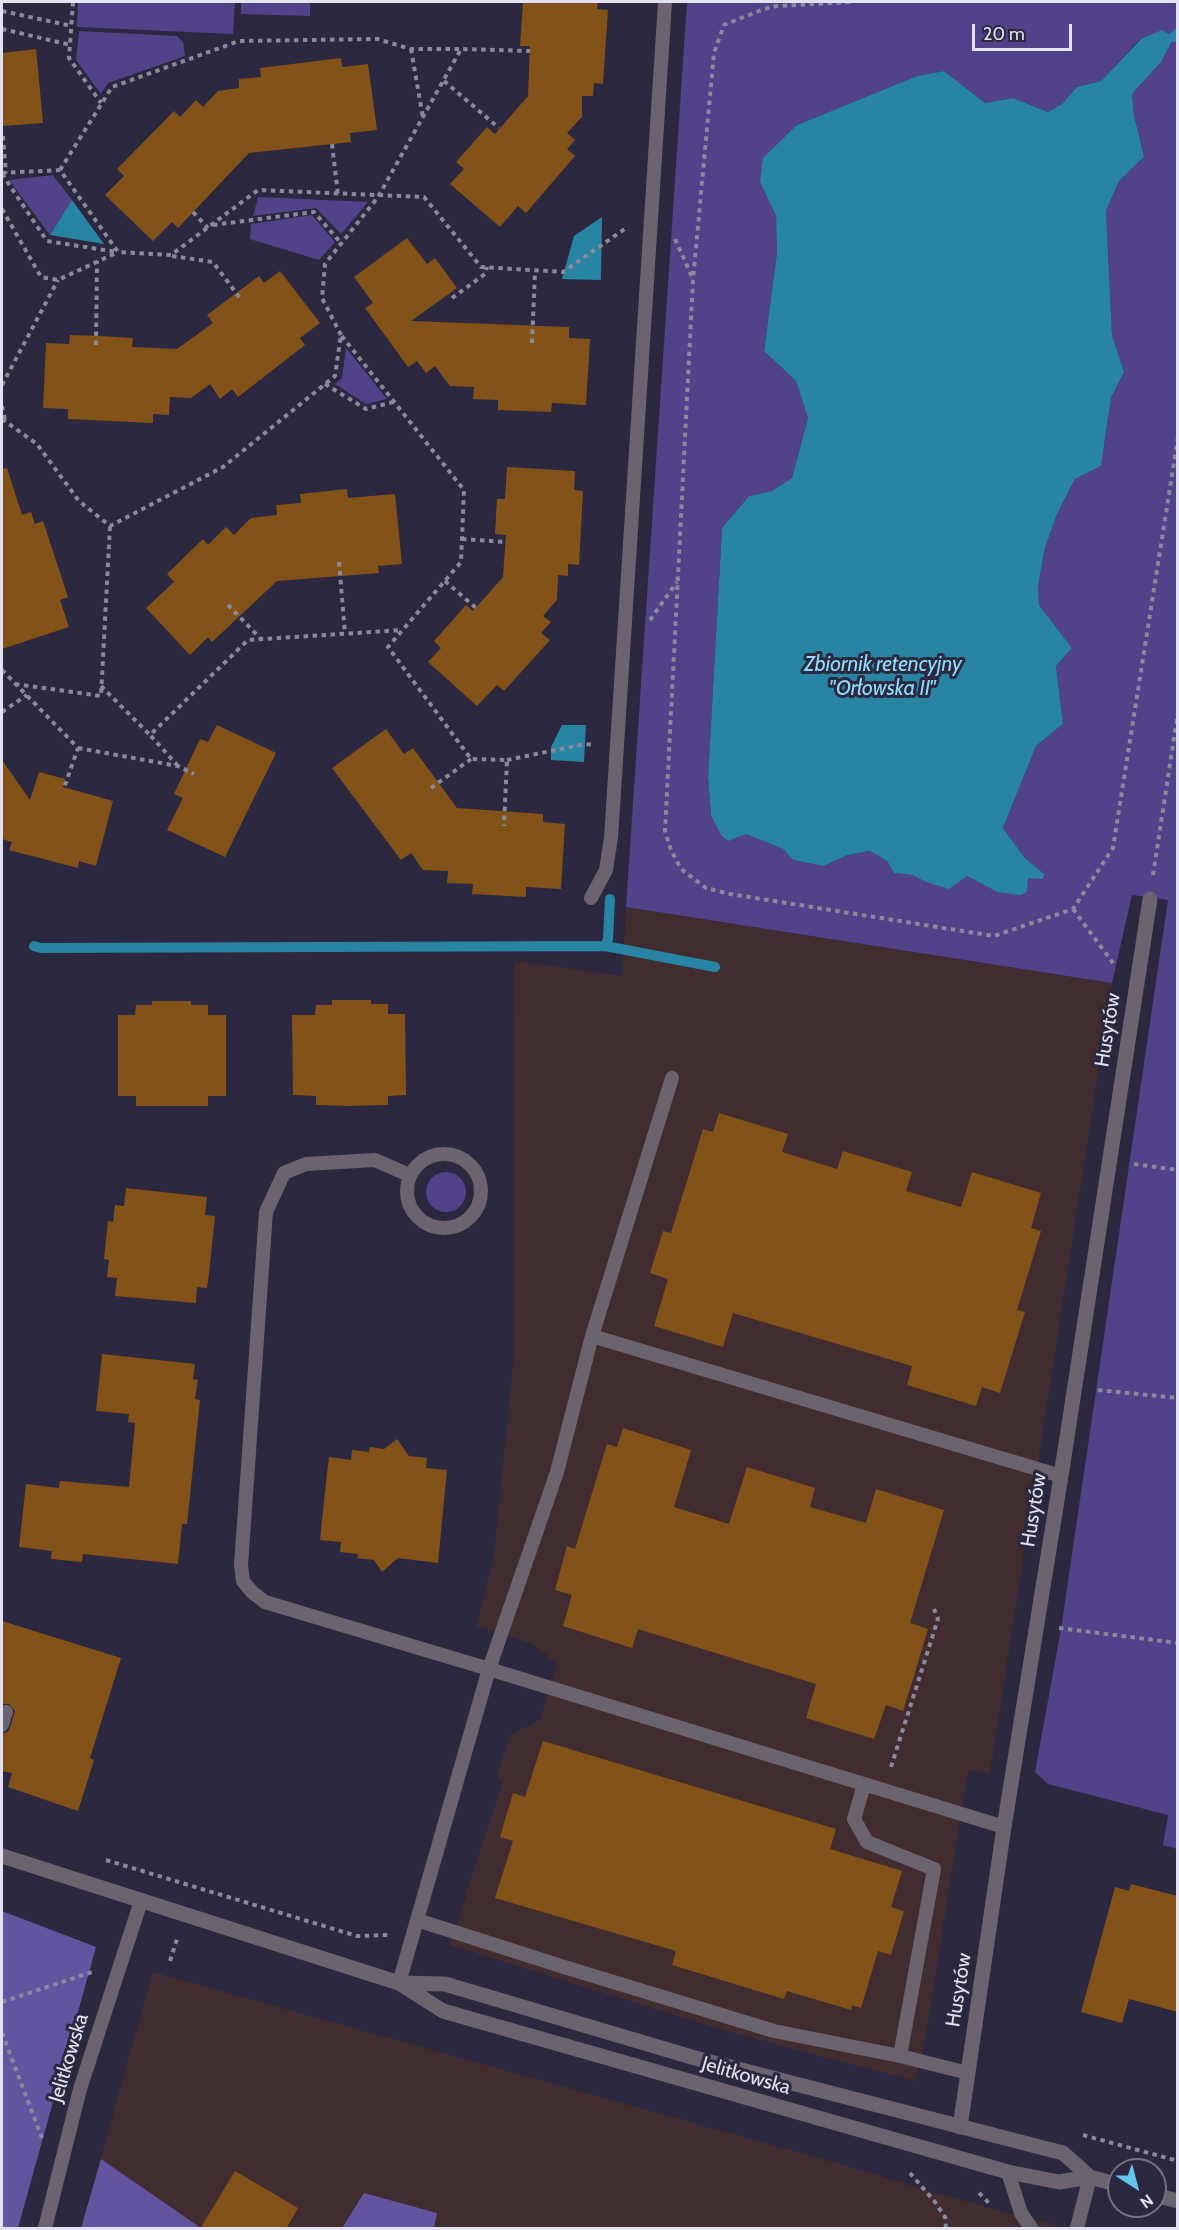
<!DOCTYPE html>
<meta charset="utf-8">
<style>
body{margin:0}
#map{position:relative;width:1179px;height:2230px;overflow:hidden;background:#2b283f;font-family:Cabin,sans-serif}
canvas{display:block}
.frame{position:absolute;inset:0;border:3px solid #e3e2f1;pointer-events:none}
.north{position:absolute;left:1107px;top:2158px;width:60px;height:60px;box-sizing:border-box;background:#2b283f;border:2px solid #757286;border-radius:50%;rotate:144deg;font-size:16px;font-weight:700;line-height:24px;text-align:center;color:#e3e2f1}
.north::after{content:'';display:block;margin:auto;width:21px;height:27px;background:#65c5ee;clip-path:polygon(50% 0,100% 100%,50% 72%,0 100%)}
.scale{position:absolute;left:972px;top:24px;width:100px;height:27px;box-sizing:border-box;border:3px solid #e3e2f1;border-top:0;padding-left:8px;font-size:18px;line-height:21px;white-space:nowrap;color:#e3e2f1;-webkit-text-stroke:4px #2b283f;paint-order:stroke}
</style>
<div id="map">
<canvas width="1179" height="2230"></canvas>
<div class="frame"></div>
<div class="north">N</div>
<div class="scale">20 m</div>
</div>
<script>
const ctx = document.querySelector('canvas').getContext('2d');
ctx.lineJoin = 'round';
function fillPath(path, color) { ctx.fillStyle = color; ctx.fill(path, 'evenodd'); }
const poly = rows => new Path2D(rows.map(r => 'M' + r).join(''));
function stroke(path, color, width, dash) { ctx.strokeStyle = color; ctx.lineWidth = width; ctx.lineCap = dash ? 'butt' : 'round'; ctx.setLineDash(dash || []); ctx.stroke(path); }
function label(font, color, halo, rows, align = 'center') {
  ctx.font = font + ' Cabin,sans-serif'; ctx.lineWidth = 6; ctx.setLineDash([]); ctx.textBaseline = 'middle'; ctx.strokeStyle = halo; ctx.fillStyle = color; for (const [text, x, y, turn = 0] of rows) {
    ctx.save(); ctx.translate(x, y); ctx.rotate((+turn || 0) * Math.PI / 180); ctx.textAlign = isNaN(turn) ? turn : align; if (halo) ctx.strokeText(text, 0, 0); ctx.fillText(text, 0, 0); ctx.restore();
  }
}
const commercial = poly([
 [626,907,1112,983,990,1773,968,1770,924,2046,915,2081,726,2031,450,1945,502,1784,497,1776,510,1735,541,1719,557,1663,532,1644,477,1626,494,1555,514,1356,515,961,622,976],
 [153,1972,862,2170,935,2193,1066,2228,81,2228]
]);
const green = poly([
 [78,2,235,2,233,34,77,27],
 [241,2,310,2,310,16,241,14],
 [687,2,1177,2,1177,1849,1163,1845,1168,1815,1048,1784,1035,1772,1061,1629,1168,900,1132,895,1112,983,626,907],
 [1140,39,1161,62,1132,94,1134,115,1144,157,1119,181,1106,211,1112,335,1124,372,1111,398,1101,466,1075,479,1057,514,1045,548,1038,586,1039,605,1072,648,1056,666,1063,724,1036,746,1003,828,1025,858,1043,874,1028,878,997,892,967,876,926,882,912,875,894,873,887,861,870,851,848,855,823,866,793,860,783,849,746,834,711,815,708,778,722,528,749,496,772,491,792,478,808,418,796,381,764,351,777,252,776,216,760,182,797,125,917,76,944,71,985,103,1013,98,1048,112,1062,104,1077,87,1101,81],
 [79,31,177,36,183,42,185,56,108,83,101,94,76,60],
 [53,175,72,200,50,235,9,180],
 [258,197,368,202,341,234,316,208,253,216],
 [312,215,335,242,319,260,250,239,251,224],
 [346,348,387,399,366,404,335,384,342,378],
 '426 1192a20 20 0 1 1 40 0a20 20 0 1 1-40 0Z'
]);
const forest = poly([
 [2,1911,96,1947,18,2228,2,2228],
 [101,2159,201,2228,81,2228],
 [364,2193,437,2213,434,2228,342,2228]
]);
const water = poly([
 [1162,30,1174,37,1161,62,1132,94,1134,115,1144,157,1119,181,1106,211,1112,335,1124,372,1111,398,1101,466,1075,479,1057,514,1045,548,1038,586,1039,605,1072,648,1056,666,1063,724,1036,746,1003,828,1025,858,1044,874,1043,879,1028,878,1027,892,1020,895,997,892,967,876,949,889,926,882,912,875,894,873,887,861,870,851,848,855,823,866,793,860,783,849,746,834,728,841,721,835,711,815,708,778,722,528,749,496,772,491,792,478,808,418,796,381,764,351,777,252,776,216,760,182,763,158,797,125,917,76,944,71,985,103,1013,98,1048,112,1062,104,1077,87,1101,81,1141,39],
 [72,200,104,244,50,235],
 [602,217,601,280,562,279,574,236],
 [562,725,586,725,584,762,551,760,551,747]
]);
const stream = poly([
 [1174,37,1178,33],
 [34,946,41,948,605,946,715,967],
 [605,946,608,939,610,899]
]);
const building = poly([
 [523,2,598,2,597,9,608,10,603,84,594,83,593,96,582,96,582,117,567,133,575,140,567,149,575,156,526,213,518,206,500,227,450,184,464,169,456,162,487,127,495,134,528,96,530,46,520,46],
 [36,49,43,123,2,126,2,53],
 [341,58,342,67,368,64,377,130,350,133,351,142,249,153,178,228,172,222,153,241,105,195,124,176,117,169,174,111,180,117,196,100,203,107,218,91,239,88,239,79,261,77,260,68],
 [407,238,427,264,435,258,457,288,411,321,569,327,569,338,590,339,586,405,552,403,551,412,498,410,498,400,473,399,474,387,450,386,435,366,426,373,417,361,408,367,365,308,373,303,354,277],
 [280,271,320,323,300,338,305,345,238,397,232,389,220,399,210,384,191,398,170,397,169,415,153,414,153,423,68,419,68,409,43,408,46,343,69,344,70,335,100,336,133,338,132,347,177,349,213,323,207,315,259,276,264,283],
 [507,467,575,471,574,490,583,491,579,565,568,564,568,576,558,575,557,600,543,616,551,622,541,633,550,640,504,691,497,685,477,706,428,662,441,648,434,641,466,605,473,611,503,577,506,535,495,534,497,499,505,499],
 [7,468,22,515,31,512,35,524,43,521,68,597,60,600,69,627,2,649,2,469],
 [347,489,348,498,395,494,402,564,378,566,379,573,277,581,212,642,208,637,190,655,146,608,174,582,167,574,203,539,208,545,226,527,234,535,251,518,277,515,276,505,301,503,300,494],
 [217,725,276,753,225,857,167,830,183,798,174,794,200,739,208,742],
 [386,729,404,754,413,748,457,808,543,814,543,822,565,824,561,889,526,887,526,897,472,894,473,884,447,883,448,871,423,870,411,853,401,860,332,768],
 [2,760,30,800,39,772,65,779,63,787,113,801,96,866,79,861,78,868,9,850,12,842,2,839],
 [332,1000,371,1000,371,1004,388,1004,388,1014,405,1014,406,1095,388,1096,388,1105,347,1106,316,1105,316,1096,293,1095,292,1015,315,1015,316,1005,332,1005],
 [152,1001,191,1001,191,1005,208,1005,208,1015,226,1015,226,1096,208,1096,208,1106,136,1106,136,1096,118,1096,118,1015,135,1015,136,1005,152,1005],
 [719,1113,788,1134,782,1152,837,1169,843,1151,912,1172,906,1191,961,1207,972,1172,1041,1193,1031,1228,1041,1231,1017,1310,1025,1312,1000,1393,982,1387,976,1406,907,1385,912,1366,733,1313,723,1347,654,1326,668,1279,650,1273,663,1231,671,1233,703,1129,713,1132],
 [126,1188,207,1197,205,1215,215,1216,209,1274,207,1288,197,1287,196,1303,115,1296,117,1278,107,1277,109,1260,104,1259,108,1221,113,1222,115,1205,124,1206],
 [102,1354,195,1364,193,1379,198,1380,195,1399,200,1400,187,1524,182,1524,178,1564,83,1554,82,1562,51,1559,52,1551,19,1547,26,1484,59,1488,60,1481,129,1487,135,1423,128,1422,129,1414,96,1411],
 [623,1428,691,1450,674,1507,729,1524,747,1467,815,1488,810,1507,866,1523,876,1489,944,1510,910,1623,928,1629,916,1669,903,1711,886,1705,874,1739,806,1718,816,1684,638,1629,632,1648,563,1626,572,1595,555,1590,567,1546,575,1549,607,1444,617,1447],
 [397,1439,409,1456,427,1458,426,1468,447,1470,438,1563,398,1558,382,1572,374,1560,357,1558,358,1554,340,1552,341,1542,320,1540,327,1473,329,1457,351,1460,352,1450,369,1452,370,1447,384,1449],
 [2,1621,121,1658,90,1758,94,1760,78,1811,8,1787,12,1773,2,1771,2,1734,8,1732,10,1728,15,1711,9,1704,2,1704],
 [543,1741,836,1829,830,1849,902,1871,891,1907,904,1911,891,1955,878,1951,861,2008,852,2005,851,2010,787,1991,784,1999,672,1965,676,1951,495,1898,513,1841,500,1837,513,1793,525,1797],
 [1131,1884,1178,1896,1178,2012,1129,1999,1122,2023,1081,2012,1115,1887,1129,1891],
 [235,2171,298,2208,286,2229,200,2229]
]);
const path = poly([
 [73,2,69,58,101,103],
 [850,2,777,6,764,9,724,25,714,53,693,280,665,831,671,850,681,869,706,888,730,894,994,936,1073,909,1113,848,1178,437],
 [2,11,72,26],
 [2,29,71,45],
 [411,49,423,118],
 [444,81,499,128],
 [3,136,6,173],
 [332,144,338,195],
 [60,170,112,87,239,41,377,39,411,49,461,49],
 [2,173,60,170,118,252,171,255,258,190,424,197,481,267,563,272,626,228],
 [2,174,47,241,117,252],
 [2,209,41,277,58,280,118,252],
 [193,212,208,228],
 [213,225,314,212,341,243],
 [675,239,693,279],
 [172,256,213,262,242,301],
 [452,298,485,274,487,267],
 [341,335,322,298,325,264,378,197,461,49,530,51],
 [532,343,535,272],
 [96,345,97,261],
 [325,384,366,409,394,402],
 [2,385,58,280],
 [2,406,5,420],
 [2,419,37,444,79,501,110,526,223,467,335,376,341,335,464,490,461,562,388,647,471,759,507,760,504,826],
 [462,539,506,542],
 [339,562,345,633],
 [445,581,476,608],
 [228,605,261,639],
 [650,620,677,582],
 [2,670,78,748,64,788],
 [15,684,101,696,110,526],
 [101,686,150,735],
 [2,712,27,695],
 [78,748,178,766,194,774],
 [507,760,585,744,595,745],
 [178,766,150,735,248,640,402,630],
 [431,788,471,759],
 [1153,875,1178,712],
 [1073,909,1113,963],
 [1134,1164,1178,1170],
 [1098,1390,1178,1398],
 [1059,1628,1178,1643],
 [891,1767,938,1619,934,1609],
 [106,1860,357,1936,390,1935],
 [170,1961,178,1936],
 [2,2002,92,1972],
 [2,2033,42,2138],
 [1083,2135,1178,2161],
 [910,2173,935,2202,945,2217,946,2228],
 [979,2193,991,2205]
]);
const service = poly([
 [591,898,606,870,611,838,665,2],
 [672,1078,592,1336,557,1472,489,1669,1004,1827],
 '407 1191a37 37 0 1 1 74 0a37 37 0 1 1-74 0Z',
 [592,1336,1061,1476],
 [2,1725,6,1712],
 [864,1785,854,1819,867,1842,934,1869,900,2056,968,2073],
 [417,1920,561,1966,774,2031,900,2056],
 [399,1983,489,1669,265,1602,252,1592,243,1581,241,1565,266,1212,284,1173,306,1164,375,1160,409,1175],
 [1008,2172,1021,2213,1031,2228],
 [45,2228,80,2089,141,1901],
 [1077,2228,1090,2177]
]);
const minor = poly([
 [960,2127,1004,1827,1061,1476,1150,899]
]);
const tertiary = poly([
 [2,1856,399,1983,445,1984,695,2058,1063,2153,1090,2177],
 [399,1983,443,2011,1008,2172,1059,2182,1090,2177,1119,2185],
 [1155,2195,1178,2201]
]);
const streetNames = [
 ["Husytów",1108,1030,-81],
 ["Husytów",1034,1510,-81],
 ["Husytów",959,1990,-81],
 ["Jelitkowska",69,2058,-73],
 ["Jelitkowska",746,2076,16]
];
const waterNames = [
 ["Zbiornik retencyjny",883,665],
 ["\"Orłowska II\"",883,689]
];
fillPath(commercial, '#412d30');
fillPath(green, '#51428a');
fillPath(forest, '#6354a0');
fillPath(water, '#2884a3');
stroke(stream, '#2884a3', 10);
fillPath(building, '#835219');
stroke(path, '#8b899c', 4, [4.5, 4.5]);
stroke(service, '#6b646f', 14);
stroke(minor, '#6b646f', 15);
stroke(tertiary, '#6b646f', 15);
label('20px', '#e3e2f1', '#2b283f', streetNames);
label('italic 21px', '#8dddfc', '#2b283f', waterNames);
</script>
